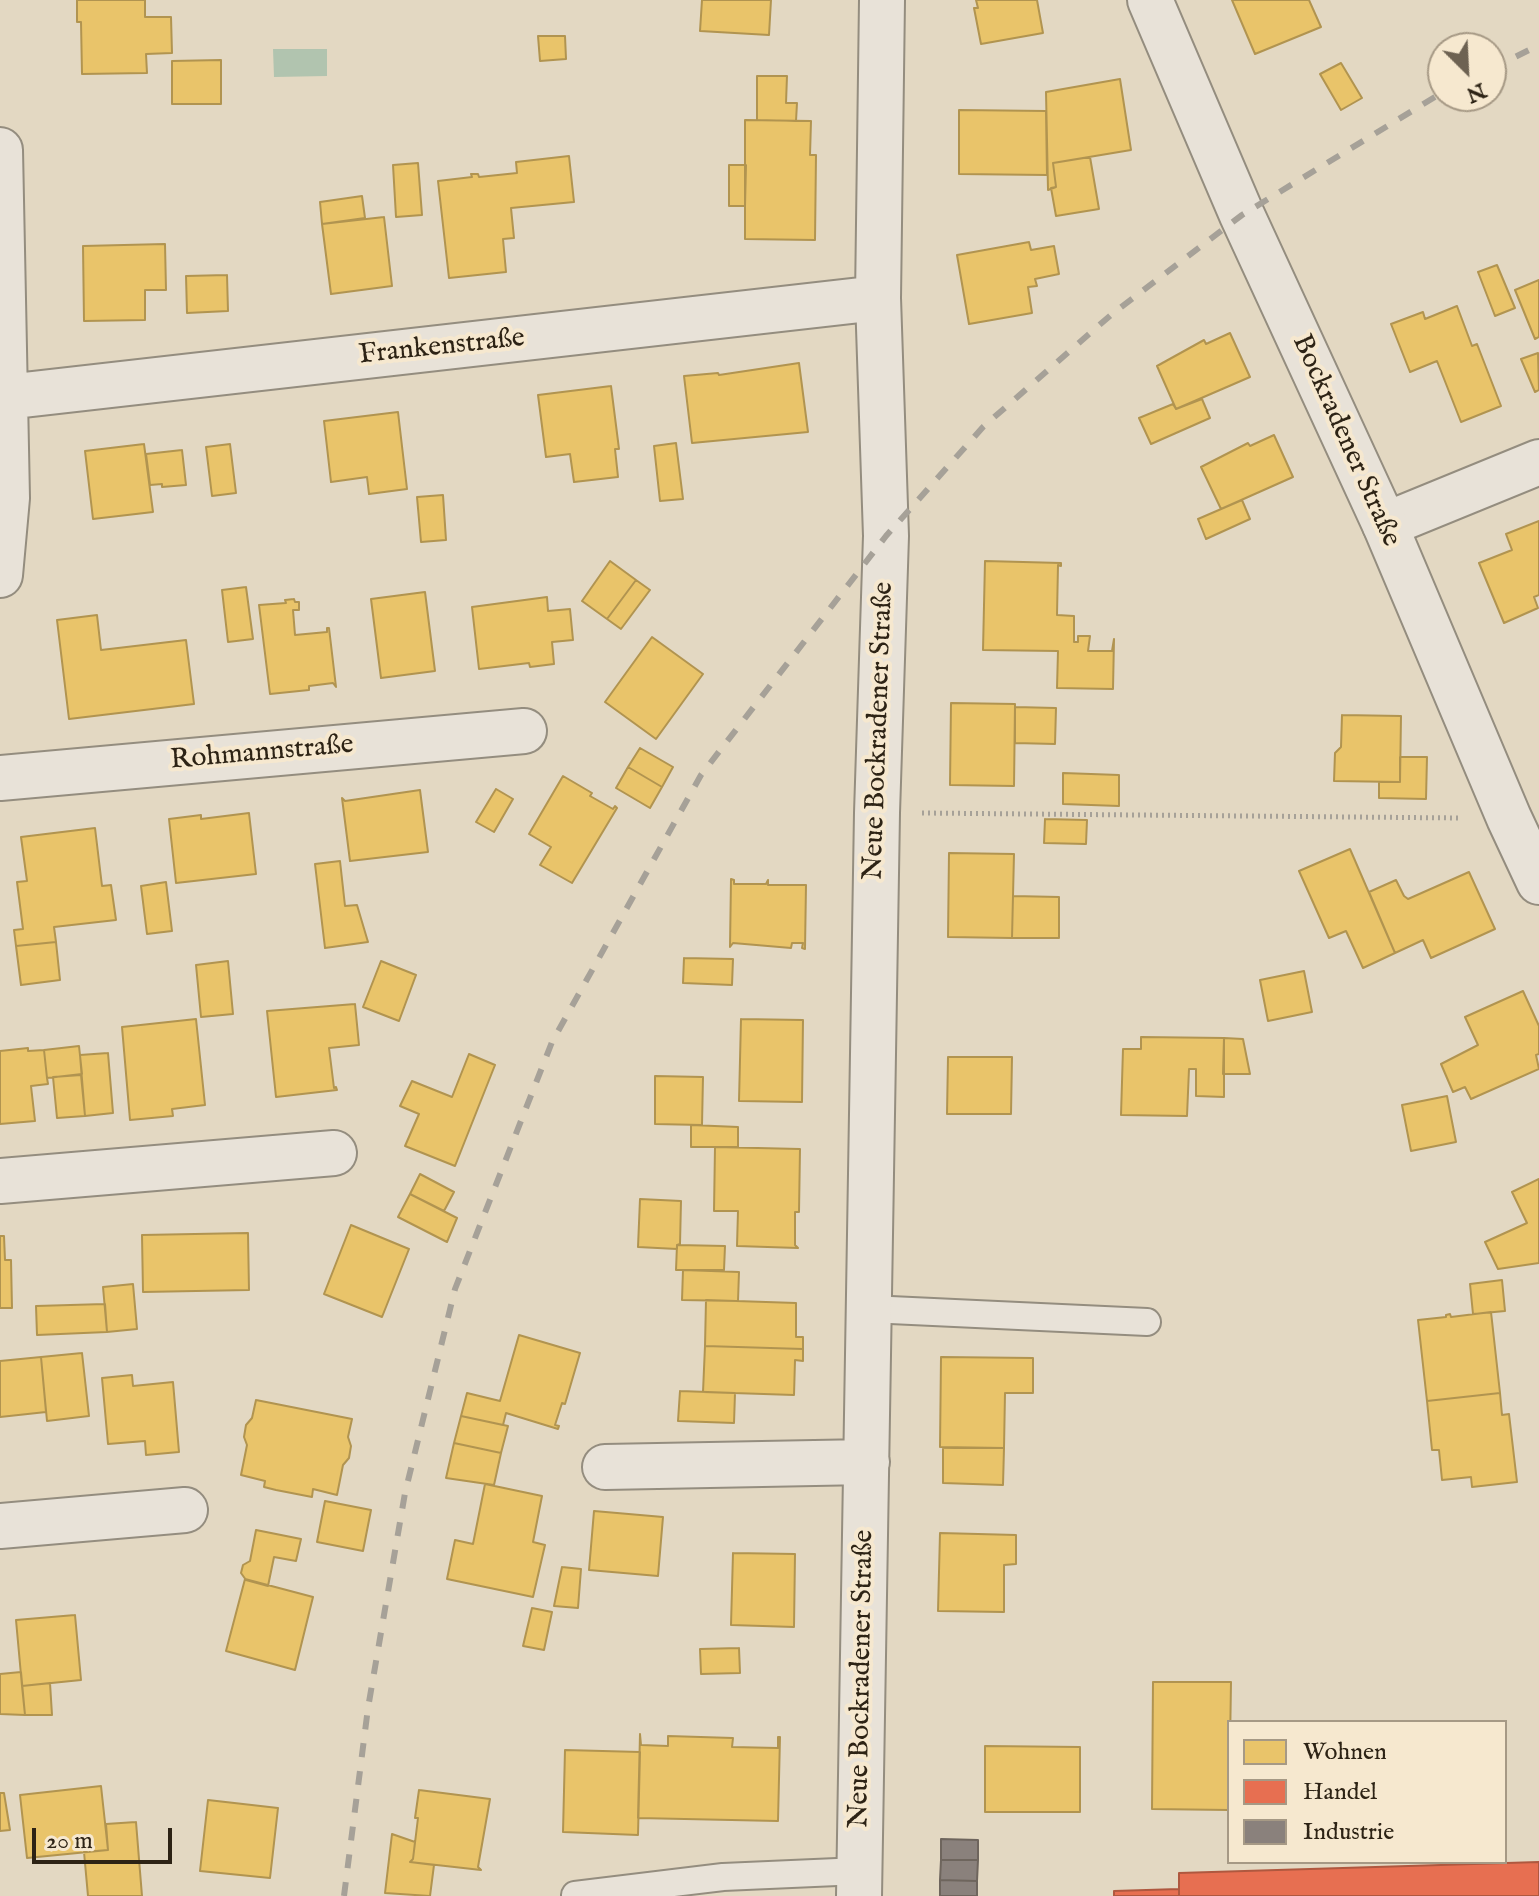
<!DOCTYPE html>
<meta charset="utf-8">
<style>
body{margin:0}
#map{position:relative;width:1539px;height:1896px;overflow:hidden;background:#e3d8c2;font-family:"IM FELL English",serif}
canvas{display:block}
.legend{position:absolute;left:1227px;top:1720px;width:280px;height:144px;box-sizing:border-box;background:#f6e8cf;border:2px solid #a69985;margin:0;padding:10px 14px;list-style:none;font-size:24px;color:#2d2315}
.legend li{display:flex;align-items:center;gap:16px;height:40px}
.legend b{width:40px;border:2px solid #a69985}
.north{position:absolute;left:1427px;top:32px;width:80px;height:80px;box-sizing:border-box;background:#f6e8cf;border:2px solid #a69985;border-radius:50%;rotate:156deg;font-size:22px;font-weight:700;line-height:32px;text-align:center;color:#2d2315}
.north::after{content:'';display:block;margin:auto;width:28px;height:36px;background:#6d6252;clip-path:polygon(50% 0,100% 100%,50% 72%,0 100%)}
.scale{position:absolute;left:32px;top:1828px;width:140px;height:36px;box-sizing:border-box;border:4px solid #2d2315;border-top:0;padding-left:10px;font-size:24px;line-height:28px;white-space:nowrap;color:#2d2315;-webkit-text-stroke:6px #f6e8cf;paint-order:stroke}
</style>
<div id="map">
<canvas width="1539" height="1896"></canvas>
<ul class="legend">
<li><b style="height:22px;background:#e9c46a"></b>Wohnen</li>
<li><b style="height:22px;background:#e76f51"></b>Handel</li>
<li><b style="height:22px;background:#8a817c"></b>Industrie</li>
</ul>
<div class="north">N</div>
<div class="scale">20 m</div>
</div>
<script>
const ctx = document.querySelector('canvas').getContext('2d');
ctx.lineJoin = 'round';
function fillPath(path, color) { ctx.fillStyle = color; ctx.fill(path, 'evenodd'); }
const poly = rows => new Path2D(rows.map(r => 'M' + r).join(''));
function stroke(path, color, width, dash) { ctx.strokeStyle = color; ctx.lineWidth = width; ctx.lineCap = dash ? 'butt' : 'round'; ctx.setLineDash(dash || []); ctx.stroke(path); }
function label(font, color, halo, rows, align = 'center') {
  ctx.font = font + ' "IM FELL English",serif'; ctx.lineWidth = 8; ctx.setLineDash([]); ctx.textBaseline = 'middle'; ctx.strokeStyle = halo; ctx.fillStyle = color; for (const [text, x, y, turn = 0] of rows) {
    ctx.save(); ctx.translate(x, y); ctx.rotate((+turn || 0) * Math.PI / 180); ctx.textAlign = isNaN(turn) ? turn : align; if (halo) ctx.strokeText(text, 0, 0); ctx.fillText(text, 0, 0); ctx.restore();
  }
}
const water = poly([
 [273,49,327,49,327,76,274,77]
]);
const homes = poly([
 [77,0,145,0,145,17,171,17,172,53,146,54,147,73,82,74,81,22,77,22,77,0],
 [702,0,771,0,769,35,700,31,702,0],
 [976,0,1037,0,1043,33,981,44,974,8,978,8,976,0],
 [1232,0,1309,0,1321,27,1255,54,1232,0],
 [538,36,565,36,566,59,540,61,538,36],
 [221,60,221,104,172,104,172,61,221,60],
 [1341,63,1362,98,1341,110,1320,74,1341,63],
 [757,76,787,76,786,103,797,103,796,121,757,120,757,76],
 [1120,79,1131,150,1053,163,1056,187,1048,190,1046,92,1120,79],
 [959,110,1046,111,1047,175,959,174,959,110],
 [745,120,811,121,810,155,816,155,815,240,745,239,745,120],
 [569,156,574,202,511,208,514,238,503,239,506,272,449,278,438,181,472,177,471,174,478,174,479,177,517,173,516,162,569,156],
 [1090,157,1099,209,1056,216,1051,188,1056,187,1053,163,1090,157],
 [418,163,422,215,396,217,393,165,418,163],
 [729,165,746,165,745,206,729,206,729,165],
 [362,196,365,218,322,224,320,202,362,196],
 [384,217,392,286,331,294,322,224,384,217],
 [1029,242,1031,250,1054,246,1059,274,1035,279,1037,286,1028,287,1032,313,969,324,957,255,1029,242],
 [165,244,166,290,145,290,145,320,84,321,83,246,165,244],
 [1497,265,1515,308,1495,316,1478,272,1497,265],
 [227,275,228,311,187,313,186,276,227,275],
 [1539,280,1539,337,1535,339,1515,290,1539,280],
 [1457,306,1472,346,1477,344,1501,406,1461,422,1437,361,1410,372,1391,324,1423,312,1425,319,1457,306],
 [1230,333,1250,377,1176,409,1157,366,1204,340,1206,344,1230,333],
 [1538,353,1539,390,1535,392,1521,359,1538,353],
 [799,363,808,432,692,443,684,376,718,373,719,375,799,363],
 [611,386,619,449,615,449,618,477,574,482,570,454,546,457,538,395,611,386],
 [1202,399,1210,418,1151,444,1139,418,1173,404,1176,409,1202,399],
 [398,412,407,489,369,494,367,477,331,482,324,421,398,412],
 [1274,435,1293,477,1221,509,1201,467,1248,443,1250,446,1274,435],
 [676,443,683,499,660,501,654,446,676,443],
 [144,444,153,512,93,519,85,451,144,444],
 [230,444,236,493,212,496,206,447,230,444],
 [182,450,186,485,162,487,162,484,150,485,146,454,182,450],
 [443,495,446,540,421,542,417,497,443,495],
 [1242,500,1250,519,1206,539,1198,519,1242,500],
 [1539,521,1539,595,1534,597,1538,608,1504,623,1479,563,1512,550,1506,534,1539,521],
 [610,561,636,580,607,619,582,601,610,561],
 [985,561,1061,563,1061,566,1058,565,1057,615,1074,616,1074,642,1078,642,1078,636,1090,636,1088,651,1112,651,1114,639,1113,689,1057,688,1058,651,983,650,985,561],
 [636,580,650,590,621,629,607,619,636,580],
 [246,587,253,639,228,642,222,590,246,587],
 [425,592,435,671,381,678,371,599,425,592],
 [547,597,548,611,570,609,573,640,552,642,554,664,530,667,529,663,479,669,472,607,547,597],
 [294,599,295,602,299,602,299,610,293,610,295,635,327,632,327,628,329,628,336,687,333,683,309,686,309,690,270,694,259,605,286,603,285,600,294,599],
 [97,615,101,650,186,640,194,704,69,719,57,620,97,615],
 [652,637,703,674,656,739,605,702,652,637],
 [951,703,1015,704,1014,786,950,785,951,703],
 [1015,707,1056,708,1055,744,1015,743,1015,707],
 [1342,715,1401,716,1400,782,1334,781,1335,753,1341,747,1342,715],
 [640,748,673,767,662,787,628,767,640,748],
 [1400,757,1427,757,1426,799,1379,798,1379,782,1400,782,1400,757],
 [628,767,662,787,650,808,616,788,628,767],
 [1063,773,1119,775,1119,806,1063,804,1063,773],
 [563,776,592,793,590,796,613,809,615,806,617,808,572,883,540,865,551,847,529,834,563,776],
 [496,789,513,799,494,832,476,822,496,789],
 [420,790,428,852,350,861,342,798,345,801,420,790],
 [249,813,256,874,176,883,169,819,201,815,201,819,249,813],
 [1045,819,1087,820,1086,844,1044,843,1045,819],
 [95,828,102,886,111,885,116,920,54,927,56,942,16,946,14,930,23,929,17,882,27,881,21,837,95,828],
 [1350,849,1395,953,1363,968,1346,931,1329,938,1299,871,1350,849],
 [949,853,1014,854,1012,938,948,937,949,853],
 [340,861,345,906,357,905,368,942,325,948,315,864,340,861],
 [1469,872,1495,929,1431,958,1423,940,1395,953,1369,892,1396,880,1404,896,1408,899,1469,872],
 [731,879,734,880,734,884,766,884,768,880,768,885,806,885,805,949,802,948,803,943,792,943,791,948,733,943,730,947,731,879],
 [166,882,172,931,147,934,141,886,166,882],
 [1013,896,1059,897,1059,938,1012,938,1013,896],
 [56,942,60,980,21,985,16,946,56,942],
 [684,958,733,959,732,985,683,983,684,958],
 [228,961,233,1014,201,1017,196,965,228,961],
 [381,961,416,975,399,1021,363,1007,381,961],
 [1304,971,1312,1012,1268,1021,1260,980,1304,971],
 [1523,991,1539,1026,1539,1054,1536,1055,1539,1069,1471,1099,1465,1087,1453,1092,1441,1064,1478,1045,1465,1017,1523,991],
 [355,1004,359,1045,329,1048,334,1088,336,1087,337,1090,276,1097,267,1011,355,1004],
 [196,1019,205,1105,172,1109,173,1116,130,1120,122,1027,196,1019],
 [741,1019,803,1020,802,1102,739,1101,741,1019],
 [1141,1037,1224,1038,1224,1097,1196,1096,1196,1069,1189,1069,1187,1116,1121,1115,1123,1049,1141,1049,1141,1037],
 [1224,1038,1243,1039,1250,1074,1223,1074,1224,1038],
 [79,1046,82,1074,47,1078,44,1050,79,1046],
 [28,1048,28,1051,44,1050,47,1078,48,1084,31,1086,35,1121,0,1124,0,1051,28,1048],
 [108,1053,113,1113,85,1116,80,1055,108,1053],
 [469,1054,495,1065,455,1166,405,1146,419,1114,400,1106,412,1081,452,1097,469,1054],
 [948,1057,1012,1057,1011,1114,947,1114,948,1057],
 [81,1075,85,1116,57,1118,53,1077,81,1075],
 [655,1076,703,1077,702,1125,655,1124,655,1076],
 [1447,1096,1456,1142,1411,1151,1402,1105,1447,1096],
 [691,1125,738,1127,738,1147,691,1147,691,1125],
 [715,1147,800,1149,799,1212,795,1212,795,1245,798,1248,737,1246,738,1211,714,1211,715,1147],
 [420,1174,454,1192,444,1211,410,1194,420,1174],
 [1539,1179,1539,1263,1498,1269,1485,1242,1527,1223,1512,1192,1539,1179],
 [410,1194,457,1218,447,1242,398,1217,410,1194],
 [640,1199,681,1201,680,1244,677,1245,677,1249,638,1247,640,1199],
 [351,1225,409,1249,382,1317,324,1294,351,1225],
 [248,1233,249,1290,143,1292,142,1235,248,1233],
 [0,1236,4,1236,5,1260,11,1260,12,1308,0,1308,0,1236],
 [677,1245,725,1246,724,1270,676,1270,677,1245],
 [683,1270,739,1272,738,1301,682,1300,683,1270],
 [1502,1280,1505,1311,1473,1314,1470,1284,1502,1280],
 [133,1284,137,1329,107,1332,103,1287,133,1284],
 [706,1300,796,1303,796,1337,803,1337,803,1349,705,1346,706,1300],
 [105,1304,107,1332,37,1335,36,1306,105,1304],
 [1491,1312,1500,1393,1427,1401,1418,1320,1446,1317,1446,1315,1450,1314,1451,1317,1491,1312],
 [519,1335,580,1353,565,1404,562,1403,555,1425,559,1426,558,1429,506,1413,503,1425,461,1416,467,1393,500,1401,519,1335],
 [705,1346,803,1349,803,1361,795,1360,794,1395,703,1392,705,1346],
 [82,1353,89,1416,47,1421,41,1357,82,1353],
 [41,1357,46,1412,0,1417,0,1361,41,1357],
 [941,1357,1033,1358,1033,1393,1005,1393,1004,1448,940,1447,941,1357],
 [132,1375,133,1386,173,1382,179,1452,146,1455,145,1441,108,1444,102,1378,132,1375],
 [680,1391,735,1393,734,1423,678,1421,680,1391],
 [1500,1393,1502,1415,1509,1414,1517,1482,1472,1487,1471,1477,1442,1480,1439,1450,1432,1450,1427,1401,1500,1393],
 [256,1400,352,1419,348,1437,351,1446,349,1458,343,1465,337,1495,313,1489,312,1497,276,1490,264,1487,265,1481,241,1475,247,1445,244,1437,246,1425,252,1418,256,1400],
 [461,1416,508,1426,501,1453,454,1443,461,1416],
 [454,1443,501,1453,494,1485,446,1478,454,1443],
 [943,1448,1004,1448,1003,1485,943,1483,943,1448],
 [485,1484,542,1496,533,1542,545,1545,533,1597,447,1579,455,1540,473,1544,485,1484],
 [325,1501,371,1510,363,1551,317,1542,325,1501],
 [594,1511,663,1517,658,1576,589,1570,594,1511],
 [256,1530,301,1539,296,1561,274,1557,268,1586,246,1580,241,1573,243,1565,250,1561,256,1530],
 [940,1533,1016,1535,1016,1564,1004,1565,1004,1612,938,1611,940,1533],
 [733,1553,795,1554,794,1627,731,1625,733,1553],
 [562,1567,581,1569,578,1608,554,1606,562,1567],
 [245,1579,313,1597,295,1670,226,1651,245,1579],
 [532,1608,552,1612,544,1650,523,1646,532,1608],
 [75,1615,81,1680,22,1686,16,1620,75,1615],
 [739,1648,740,1673,701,1674,700,1649,739,1648],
 [21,1672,25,1715,0,1714,0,1674,21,1672],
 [1153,1682,1231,1682,1229,1810,1152,1809,1153,1682],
 [50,1683,52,1715,25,1715,22,1686,50,1683],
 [640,1734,641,1745,668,1746,668,1736,733,1738,732,1747,778,1748,778,1737,780,1737,778,1821,638,1818,640,1734],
 [985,1746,1080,1747,1080,1812,985,1812,985,1746],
 [565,1750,640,1752,638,1835,563,1832,565,1750],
 [101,1786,108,1850,27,1858,20,1795,101,1786],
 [419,1790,490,1799,478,1867,481,1870,410,1862,413,1859,418,1818,415,1818,419,1790],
 [0,1793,4,1793,10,1830,0,1831,0,1793],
 [208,1800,278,1808,270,1878,200,1871,208,1800],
 [136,1822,142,1896,88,1896,84,1852,108,1850,106,1824,136,1822],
 [392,1834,415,1842,413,1859,410,1862,434,1865,430,1896,385,1893,392,1834]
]);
const shops = poly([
 [1539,1862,1539,1896,1179,1896,1179,1873,1539,1862],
 [1179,1889,1179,1896,1114,1896,1114,1891,1179,1889]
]);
const industry = poly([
 [941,1839,978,1840,978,1860,941,1860,941,1839],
 [941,1860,978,1860,977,1881,940,1880,941,1860],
 [940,1880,977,1881,977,1896,940,1896,940,1880]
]);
const path = poly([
 [922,813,1460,818]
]);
const service = poly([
 [869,1309,1147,1322],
 [575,1895,723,1877,860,1871]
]);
const minor = poly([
 [0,150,7,498,0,575],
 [6,397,878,298],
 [1385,525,1539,462],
 [0,778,524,731],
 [0,1181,334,1153],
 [605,1467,867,1462],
 [0,1526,185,1510],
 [859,1896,877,813,886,536,878,298,882,0]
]);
const tertiary = poly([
 [1150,0,1242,215,1385,525,1509,818,1539,882]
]);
const rail = poly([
 [1491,69,1539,45],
 [344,1896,368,1708,405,1493,455,1289,552,1042,701,775,886,536,983,427,1112,314,1242,215,1443,92]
]);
const streetNames = [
 ["Frankenstraße",442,348,-6],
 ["Bockradener Straße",1345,441,66],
 ["Neue Bockradener Straße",880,731,-88],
 ["Rohmannstraße",262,754,-5],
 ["Neue Bockradener Straße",863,1679,-89]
];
fillPath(water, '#b1c4af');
fillPath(homes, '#e9c46a');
stroke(homes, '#b19450', 2);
fillPath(shops, '#e76f51');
stroke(shops, '#af583f', 2);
fillPath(industry, '#8a817c');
stroke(industry, '#6e655d', 2);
stroke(service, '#948d7f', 30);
stroke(minor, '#948d7f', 48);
stroke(tertiary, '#948d7f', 48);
stroke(path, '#a6a198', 5, [2, 4]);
stroke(service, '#e8e2d8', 26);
stroke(minor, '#e8e2d8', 44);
stroke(tertiary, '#e8e2d8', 44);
stroke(rail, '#a6a198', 6, [14, 14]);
label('28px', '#2d2315', '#f6e8cf', streetNames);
</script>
